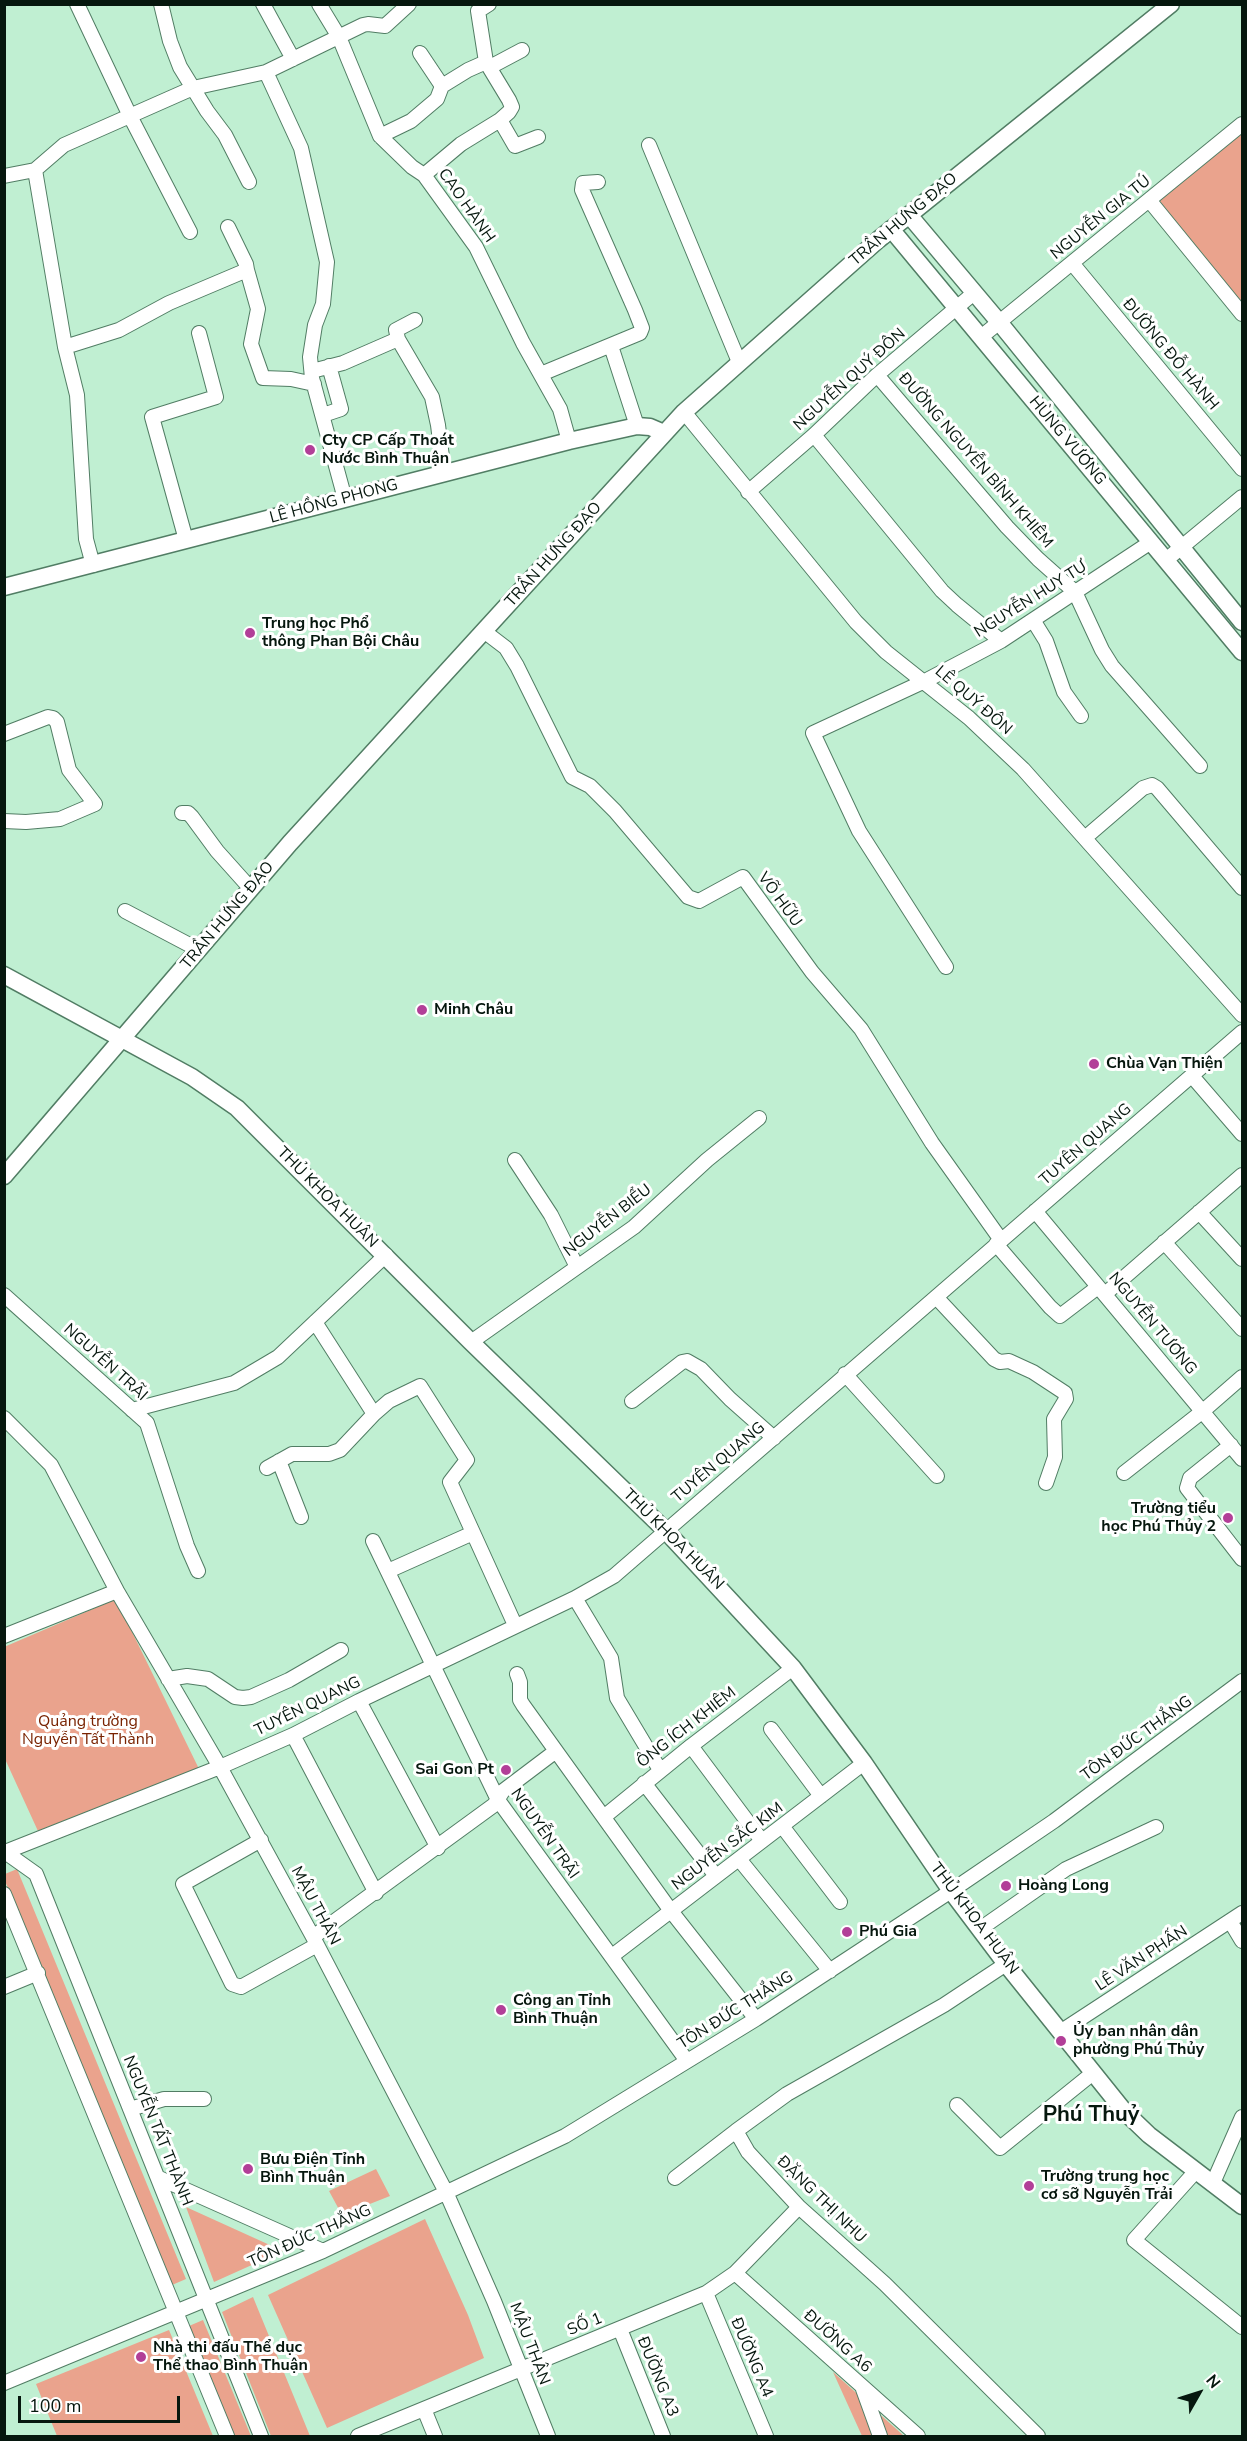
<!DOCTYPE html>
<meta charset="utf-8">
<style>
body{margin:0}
#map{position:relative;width:1247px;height:2441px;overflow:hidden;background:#c0efd2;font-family:"Nunito Sans",sans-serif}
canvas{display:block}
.frame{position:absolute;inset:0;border:6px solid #06170e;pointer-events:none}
.north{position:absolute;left:1169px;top:2363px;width:60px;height:60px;-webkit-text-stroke:4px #fff;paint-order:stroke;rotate:51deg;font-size:16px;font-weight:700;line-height:24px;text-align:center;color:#06170e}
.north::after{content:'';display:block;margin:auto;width:21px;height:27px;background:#06170e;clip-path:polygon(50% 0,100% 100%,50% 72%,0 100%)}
.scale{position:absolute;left:18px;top:2396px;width:162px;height:27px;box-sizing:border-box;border:3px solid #06170e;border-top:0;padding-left:8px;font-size:18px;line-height:21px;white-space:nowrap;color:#06170e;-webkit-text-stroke:4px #fff;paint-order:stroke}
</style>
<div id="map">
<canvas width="1247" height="2441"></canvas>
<div class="frame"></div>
<div class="north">N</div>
<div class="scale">100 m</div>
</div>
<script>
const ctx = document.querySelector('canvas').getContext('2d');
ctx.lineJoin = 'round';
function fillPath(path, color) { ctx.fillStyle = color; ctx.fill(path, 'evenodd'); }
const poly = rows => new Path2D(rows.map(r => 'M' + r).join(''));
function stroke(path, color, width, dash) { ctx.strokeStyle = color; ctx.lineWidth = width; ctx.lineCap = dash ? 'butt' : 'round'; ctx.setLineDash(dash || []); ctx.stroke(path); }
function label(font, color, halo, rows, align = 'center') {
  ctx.font = font + ' "Nunito Sans",sans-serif'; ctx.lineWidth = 6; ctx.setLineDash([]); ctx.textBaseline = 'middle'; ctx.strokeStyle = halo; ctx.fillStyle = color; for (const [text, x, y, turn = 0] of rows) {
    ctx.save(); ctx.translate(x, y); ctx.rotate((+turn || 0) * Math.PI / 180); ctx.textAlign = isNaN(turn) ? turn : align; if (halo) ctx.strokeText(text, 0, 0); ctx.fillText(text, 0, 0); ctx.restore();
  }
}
const green = poly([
 [1242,132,1242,308,1156,203],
 [116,1599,201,1773,43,1842,5,1759,4,1647],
 [17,1869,186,2279,172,2285,5,1881,5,1874],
 [376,2169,390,2196,342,2215,329,2191],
 [186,2207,283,2251,214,2282],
 [425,2219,468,2315,484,2358,327,2428,268,2295],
 [253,2297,310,2436,271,2436,222,2312],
 [203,2320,251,2436,234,2436,189,2326],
 [169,2330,213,2436,57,2436,36,2384],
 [833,2372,904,2436,862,2436]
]);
const minor = poly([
 [77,4,130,116,190,232],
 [161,4,170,41,180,67,207,111,225,135,249,182],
 [263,4,293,59],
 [319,4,339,37,380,136,412,167,424,175,476,247,523,343,560,409,569,441],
 [420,53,442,86],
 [490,67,522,50],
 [266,72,301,148,327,262,323,304,315,325,310,357,312,378,345,499],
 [500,120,515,146,538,137],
 [380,136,411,121,437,99,442,86,468,70,486,62,478,11,489,4],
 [649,145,739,362],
 [35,170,65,347,77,395,86,539,93,565],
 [424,175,461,144,500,120,509,112,512,107,509,100,486,62],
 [4,176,35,170,64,145,193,88,266,72,363,25,368,24,385,26,409,4],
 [1149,200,1242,314],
 [1072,263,1242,469],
 [247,270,258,309,251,344,263,378,291,379,314,384],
 [981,337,1242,124],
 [398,339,396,330,415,320],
 [611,346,637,426],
 [65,347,119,330,169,303,247,270,246,264,228,227],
 [312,371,343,363,398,339,432,397,438,425,444,473],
 [541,374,640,333,642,328,635,310,582,190,583,183,598,182],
 [877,375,1007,527,1038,559,1075,592,1102,650,1112,666,1200,766],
 [684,412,856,622,886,652,969,718,1023,769,1242,1015],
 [323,415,341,409,329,366],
 [814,435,942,591,957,605,1001,641],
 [748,492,814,435,877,375,974,293],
 [186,540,152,417,216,397,199,333],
 [1166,560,1242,497],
 [1033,620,1046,641,1064,692,1081,716],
 [485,632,506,648,517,666,572,777,590,786,615,811,688,897,699,901,743,877,812,972,861,1029,932,1143,1001,1240],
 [4,734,48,717,53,718,57,722,69,770,95,804,60,819,26,822,4,821],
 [182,813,188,813,192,817,217,851,251,889],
 [1086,837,1143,788,1152,785,1157,788,1242,888],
 [125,911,199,950],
 [946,967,859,831,813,733,925,681,1001,641,1151,542],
 [1192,1076,1242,1134],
 [515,1160,551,1215,577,1267],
 [1035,1211,1242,1459],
 [1199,1212,1242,1259],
 [1164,1242,1242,1329],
 [996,1244,1050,1307,1060,1316,1098,1287],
 [1105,1294,1242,1175],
 [4,1295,147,1423,187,1546,198,1571],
 [936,1297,994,1359,1000,1362,1009,1361,1033,1372,1065,1393,1066,1399,1054,1419,1055,1457,1046,1483],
 [315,1322,374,1414],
 [471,1342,634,1227,707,1160,759,1118],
 [845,1374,937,1476],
 [632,1401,682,1362,687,1361,701,1369,730,1399,774,1438],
 [132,1410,234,1383,278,1357,386,1255],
 [4,1418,51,1465,117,1591,220,1767,313,1937,446,2192,494,2301,548,2436],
 [1231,1445,1190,1478,1187,1488,1242,1559],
 [279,1461,301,1517],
 [267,1468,292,1454,329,1454,340,1450,374,1414,389,1401,420,1386,467,1460,450,1482,515,1625],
 [1124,1473,1203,1411,1242,1377],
 [373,1541,498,1800,687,2061],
 [388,1571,473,1533],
 [575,1598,611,1658,617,1698,660,1770],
 [4,1636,117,1591],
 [517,1674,520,1682,520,1700,523,1705,671,1911,756,2019],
 [168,1679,187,1676,208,1679,235,1697,243,1698,251,1697,289,1680,341,1650],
 [359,1701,438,1848],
 [771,1729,821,1796],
 [293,1735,376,1893],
 [691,1746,762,1841],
 [644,1783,716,1876],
 [605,1816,691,1746,793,1668],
 [782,1826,840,1902],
 [261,1840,183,1884,232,1984,241,1987,317,1945],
 [5,1852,220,1767,293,1735,359,1701,575,1598,614,1576,1242,1032],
 [5,1852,36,1874,261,2436],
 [739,1859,830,1971],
 [4,1894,227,2436],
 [1230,1921,1242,1941],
 [980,1929,1066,1869,1156,1827],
 [313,1937,494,1805,503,1791,556,1751],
 [612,1956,864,1763],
 [1006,1964,944,2005,787,2094,736,2131,748,2152,799,2207,885,2284,1038,2436],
 [4,1987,38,1973],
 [1060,2032,1242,1913],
 [957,2105,1000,2148,1093,2073],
 [130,2109,164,2099,204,2099],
 [1196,2171,1134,2240,1242,2327],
 [159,2178,323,2251],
 [675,2178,736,2131],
 [1213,2183,1242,2117],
 [735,2273,918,2436],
 [706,2293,766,2436],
 [620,2329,663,2436],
 [4,2383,323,2251,565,2136,756,2019,951,1891,1054,1821,1242,1681],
 [863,2389,880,2436],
 [424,2409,435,2436],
 [358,2436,706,2293,735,2273,799,2207]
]);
const major = poly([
 [909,215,999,322,1242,622],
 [891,229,1242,652],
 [4,587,569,441,637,426,650,427,664,433],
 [4,975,192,1077,237,1108,471,1342,665,1530,793,1668,864,1763,951,1891,1006,1964,1124,2111,1149,2135,1242,2206],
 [4,1176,290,843,684,412,878,240,1171,4]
]);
const markers = [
 [310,450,6,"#b23f98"],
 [250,633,6,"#b23f98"],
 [422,1010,6,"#b23f98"],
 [1094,1064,6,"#b23f98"],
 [1228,1518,6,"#b23f98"],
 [506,1770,6,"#b23f98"],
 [1006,1886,6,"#b23f98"],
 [847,1932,6,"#b23f98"],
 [501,2010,6,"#b23f98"],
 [1061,2041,6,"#b23f98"],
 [248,2169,6,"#b23f98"],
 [1029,2186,6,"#b23f98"],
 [141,2357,6,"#b23f98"]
];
const streetNames = [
 ["CAO HÀNH",466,206,55],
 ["NGUYỄN GIA TÚ",1101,218,-39],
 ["TRẦN HƯNG ĐẠO",904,220,-40],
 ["ĐƯỜNG ĐỖ HÀNH",1170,355,50],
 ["NGUYỄN QUÝ ĐÔN",850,380,-42],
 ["HÙNG VƯƠNG",1067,441,50],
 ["ĐƯỜNG NGUYỄN BỈNH KHIÊM",975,461,49],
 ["LÊ HỒNG PHONG",334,502,-15],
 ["TRẦN HƯNG ĐẠO",554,555,-48],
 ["NGUYỄN HUY TỰ",1031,600,-32],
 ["LÊ QUÝ ĐÔN",973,701,41],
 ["VÕ HỮU",779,900,54],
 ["TRẦN HƯNG ĐẠO",228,916,-50],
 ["TUYÊN QUANG",1086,1145,-41],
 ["THỦ KHOA HUÂN",327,1198,45],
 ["NGUYỄN BIỂU",608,1221,-38],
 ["NGUYỄN TƯƠNG",1152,1324,50],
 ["NGUYỄN TRÃI",105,1363,42],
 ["TUYÊN QUANG",719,1463,-40],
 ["THỦ KHOA HUÂN",673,1540,45],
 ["TUYÊN QUANG",308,1707,-26],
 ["ÔNG ÍCH KHIÊM",687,1728,-38],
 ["TÔN ĐỨC THẮNG",1137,1739,-36],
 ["NGUYỄN TRÃI",544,1834,55],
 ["NGUYỄN SẮC KIM",728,1847,-37],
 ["MẬU THÂN",315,1906,62],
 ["THỦ KHOA HUÂN",974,1919,53],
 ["LÊ VĂN PHẤN",1142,1959,-33],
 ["TÔN ĐỨC THẮNG",736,2011,-32],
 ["NGUYỄN TẤT THÀNH",157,2131,68],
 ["ĐẶNG THỊ NHU",821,2200,44],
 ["TÔN ĐỨC THẮNG",310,2237,-24],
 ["SỐ 1",585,2325,-22],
 ["ĐƯỜNG A6",837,2342,42],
 ["MẬU THÂN",529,2344,69],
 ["ĐƯỜNG A4",751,2358,67],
 ["ĐƯỜNG A3",657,2377,68]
];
const poiNames = [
 ["Cty CP Cấp Thoát",322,441],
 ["Nước Bình Thuận",322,459],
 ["Trung học Phổ",262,624],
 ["thông Phan Bội Châu",262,642],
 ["Minh Châu",434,1010],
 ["Chùa Vạn Thiện",1106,1064],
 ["Trường tiểu",1216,1509,"right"],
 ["học Phú Thủy 2",1216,1527,"right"],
 ["Sai Gon Pt",494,1770,"right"],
 ["Hoàng Long",1018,1886],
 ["Phú Gia",859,1932],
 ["Công an Tỉnh",513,2001],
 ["Bình Thuận",513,2019],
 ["Ủy ban nhân dân",1073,2032],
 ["phường Phú Thủy",1073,2050],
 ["Bưu Điện Tỉnh",260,2160],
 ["Bình Thuận",260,2178],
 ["Trường trung học",1041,2177],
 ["cơ sỡ Nguyễn Trải",1041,2195],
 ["Nhà thi đấu Thể dục",153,2348],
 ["Thể thao Bình Thuận",153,2366]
];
const parkNames = [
 ["Quảng trường",88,1722],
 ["Nguyễn Tất Thành",88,1740]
];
const districtNames = [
 ["Phú Thuỷ",1091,2116]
];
fillPath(green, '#eaa38d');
stroke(minor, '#517d64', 16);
stroke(major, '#517d64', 19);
stroke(minor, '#fff', 14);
stroke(major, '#fff', 16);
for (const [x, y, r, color] of markers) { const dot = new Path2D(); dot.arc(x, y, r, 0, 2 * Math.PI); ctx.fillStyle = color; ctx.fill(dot); stroke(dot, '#fff', 2); }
label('16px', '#06170e', '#fff', streetNames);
label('bold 16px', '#06170e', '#fff', poiNames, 'left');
label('16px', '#792302', '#fff', parkNames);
label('bold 22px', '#06170e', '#fff', districtNames);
</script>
